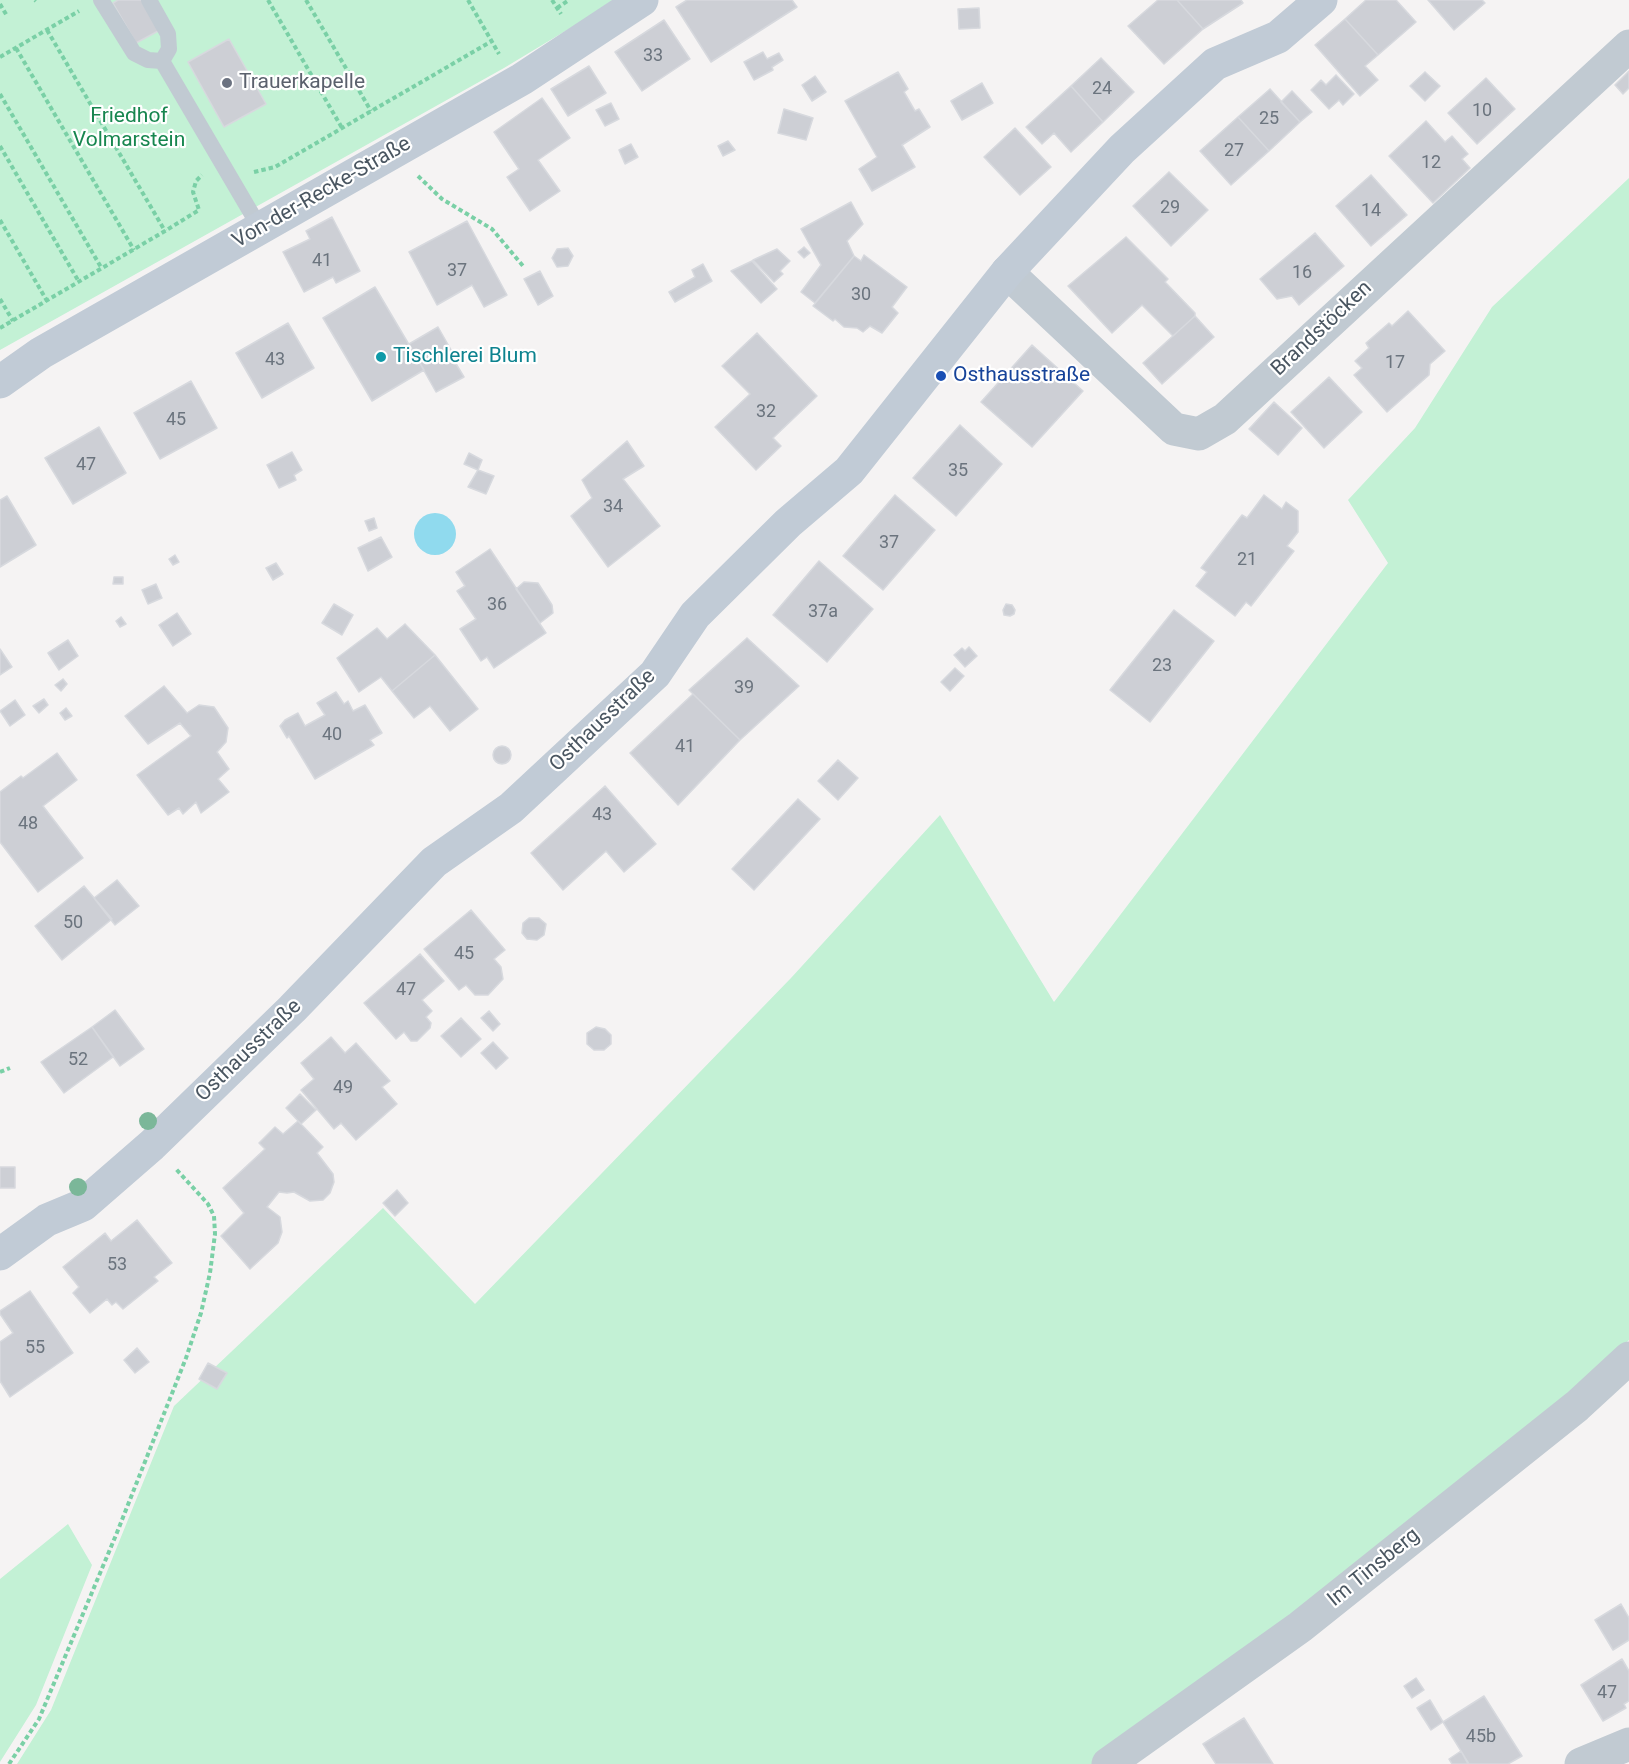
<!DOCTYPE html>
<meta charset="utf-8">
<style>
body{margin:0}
canvas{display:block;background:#f5f3f3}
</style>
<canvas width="1629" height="1764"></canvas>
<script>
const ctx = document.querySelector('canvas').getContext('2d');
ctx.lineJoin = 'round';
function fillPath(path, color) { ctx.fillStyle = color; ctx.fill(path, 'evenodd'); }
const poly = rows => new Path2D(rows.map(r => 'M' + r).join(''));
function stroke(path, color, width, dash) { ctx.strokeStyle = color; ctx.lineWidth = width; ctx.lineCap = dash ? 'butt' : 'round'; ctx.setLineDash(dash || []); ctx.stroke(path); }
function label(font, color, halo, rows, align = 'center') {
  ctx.font = font + ' Roboto,sans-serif'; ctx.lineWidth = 4.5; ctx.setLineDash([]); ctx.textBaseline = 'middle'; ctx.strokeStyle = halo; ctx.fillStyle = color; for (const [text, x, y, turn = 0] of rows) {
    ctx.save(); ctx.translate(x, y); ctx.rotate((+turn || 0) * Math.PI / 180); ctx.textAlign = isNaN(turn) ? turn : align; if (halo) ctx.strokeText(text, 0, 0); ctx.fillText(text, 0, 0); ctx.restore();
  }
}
const green = poly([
 [0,0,613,0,577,24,504,68,0,350],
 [1629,178,1629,1340,1311,1636,1113,1764,17,1764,51,1710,174,1406,383,1208,475,1304,791,978,940,815,1054,1002,1388,563,1348,500,1415,428,1492,307],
 [68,1524,92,1565,36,1705,0,1762,0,1579]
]);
const water = poly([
 '414 534a21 21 0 1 1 42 0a21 21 0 1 1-42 0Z'
]);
const building = poly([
 [118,0,144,0,160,30,136,43,113,3,118,0],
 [687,0,792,0,797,7,711,62,676,7,687,0],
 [1158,0,1177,0,1203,29,1164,64,1128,26,1158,0],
 [1177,0,1241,0,1243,3,1203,29,1177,0],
 [1366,0,1396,0,1416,22,1378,55,1345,19,1366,0],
 [1428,0,1482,0,1485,3,1454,30,1428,0],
 [979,8,980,28,959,29,958,9,979,8],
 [1345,19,1378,55,1365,66,1378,80,1360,96,1315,45,1345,19],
 [664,20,690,59,642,91,615,52,664,20],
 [229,39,266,104,224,127,188,62,229,39],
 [763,52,767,59,779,53,783,60,772,67,773,70,754,80,744,62,763,52],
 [1101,58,1134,92,1103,122,1071,86,1101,58],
 [589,66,606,93,568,116,551,89,589,66],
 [1629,71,1629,88,1623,94,1615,85,1629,71],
 [898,72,908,89,904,92,915,111,919,109,930,127,902,145,915,167,872,191,859,169,877,157,845,101,898,72],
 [1425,72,1440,86,1425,101,1410,86,1425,72],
 [1336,75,1354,94,1343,105,1339,100,1329,109,1311,90,1321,80,1326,85,1336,75],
 [815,76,826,92,812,101,802,85,815,76],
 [1486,78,1515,109,1477,144,1448,113,1486,78],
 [982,83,993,103,962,120,951,101,982,83],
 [1071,86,1103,122,1071,152,1054,133,1042,144,1026,127,1071,86],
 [1270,89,1300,122,1269,151,1238,117,1270,89],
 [1292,91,1312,112,1300,122,1281,102,1292,91],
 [542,98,570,138,538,160,560,191,530,211,507,177,519,169,494,132,542,98],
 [611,103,619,119,605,126,596,110,611,103],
 [784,109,813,118,806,140,778,133,784,109],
 [1238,117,1269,151,1231,185,1200,151,1238,117],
 [1426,121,1445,142,1452,136,1468,154,1462,159,1470,168,1433,203,1389,156,1426,121],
 [1015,128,1051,167,1020,195,984,157,1015,128],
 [728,141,735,150,723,156,718,146,728,141],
 [631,144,638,157,625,164,619,150,631,144],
 [1169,172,1208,210,1171,246,1133,206,1169,172],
 [1371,175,1407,215,1371,246,1336,206,1371,175],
 [851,202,863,224,847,241,854,256,815,303,801,292,821,265,801,229,851,202],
 [332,217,360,271,336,283,333,277,304,292,283,252,310,239,306,231,332,217],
 [467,221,507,295,484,307,472,285,437,305,409,252,467,221],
 [1315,233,1344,266,1299,305,1292,296,1277,299,1260,279,1315,233],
 [1126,237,1168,279,1165,282,1195,313,1195,316,1173,336,1142,305,1112,333,1068,286,1126,237],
 [804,247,810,253,804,258,798,252,804,247],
 [568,248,573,256,568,266,557,267,552,258,557,249,568,248],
 [777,249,790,261,780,271,783,274,774,282,753,260,777,249],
 [864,255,907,287,892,307,898,313,882,333,870,326,863,332,857,328,844,327,835,319,833,321,813,306,854,256,861,261,864,255],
 [752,261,777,289,761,303,731,271,752,261],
 [703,264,712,281,675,302,669,292,695,277,692,270,703,264],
 [540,271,553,296,538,305,524,279,540,271],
 [375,287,424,370,372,401,323,318,375,287],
 [1408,311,1445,351,1430,364,1429,375,1387,412,1354,375,1362,368,1355,361,1369,348,1366,343,1389,323,1392,326,1408,311],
 [1195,316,1214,337,1162,384,1143,363,1195,316],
 [288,323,314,368,262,398,236,353,288,323],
 [438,327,454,355,452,357,464,377,436,392,409,344,438,327],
 [757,333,817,396,773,438,781,446,756,470,715,427,750,394,722,366,757,333],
 [1032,345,1083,391,1032,447,981,402,1032,345],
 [1329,377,1362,412,1324,448,1291,412,1329,377],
 [191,381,217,428,160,459,134,413,191,381],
 [1274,402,1302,428,1278,455,1249,429,1274,402],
 [960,425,1002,464,956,516,913,478,960,425],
 [99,427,126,473,73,504,45,458,99,427],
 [627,441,644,466,623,479,660,526,608,567,571,516,592,498,582,480,627,441],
 [292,452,302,470,294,475,296,480,279,488,267,465,292,452],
 [469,453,482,460,478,470,464,464,469,453],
 [478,470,494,476,486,494,468,487,478,470],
 [895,495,935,530,883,590,843,556,895,495],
 [1264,495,1282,509,1286,502,1298,511,1298,532,1287,546,1294,551,1251,606,1246,602,1235,616,1196,586,1207,572,1201,568,1242,515,1247,518,1264,495],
 [7,496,36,545,0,567,0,500,7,496],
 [374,518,377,528,369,531,365,521,374,518],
 [381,537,392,557,368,571,358,548,381,537],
 [490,549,546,633,494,668,487,657,481,661,460,629,476,619,457,591,465,586,456,572,490,549],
 [175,555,179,562,173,565,169,559,175,555],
 [819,561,873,609,827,662,773,615,819,561],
 [276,563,283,574,273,580,266,568,276,563],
 [114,577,123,577,123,584,113,584,114,577],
 [524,582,538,583,552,605,553,613,540,623,516,589,524,582],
 [156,584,162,598,148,604,142,590,156,584],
 [334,604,353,615,342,635,322,623,334,604],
 [1006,604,1012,605,1015,610,1014,614,1010,616,1004,615,1003,610,1006,604],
 [1174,610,1214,641,1150,722,1110,690,1174,610],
 [177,613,191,634,173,646,159,625,177,613],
 [121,617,126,624,120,627,116,621,121,617],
 [405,624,435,655,392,691,381,677,359,692,337,658,377,628,387,639,405,624],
 [747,638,799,686,740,740,689,690,747,638],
 [68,640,78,656,59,670,48,653,68,640],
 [969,647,977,656,965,667,954,655,962,648,965,651,969,647],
 [0,649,12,667,0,675,0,649],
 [435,655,478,709,450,731,430,706,414,718,392,691,435,655],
 [955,668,964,676,950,691,941,682,955,668],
 [63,679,67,684,61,691,55,685,63,679],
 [164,686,187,713,199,705,214,707,228,728,226,742,217,752,229,769,218,779,229,792,201,813,196,802,183,814,179,808,168,815,137,775,191,736,180,723,148,744,125,716,164,686],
 [336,692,344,704,348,701,353,711,365,705,382,733,370,740,374,745,315,779,289,736,287,738,280,726,285,720,298,713,305,726,325,715,317,703,336,692],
 [693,694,740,740,678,805,630,753,693,694],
 [44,699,48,705,39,713,33,706,44,699],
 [15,700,25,715,10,726,0,711,15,700],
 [66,708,72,716,65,720,60,713,66,708],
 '493 755a9 9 0 1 1 18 0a9 9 0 1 1-18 0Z',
 [57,753,77,780,43,806,83,858,38,892,0,842,0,792,21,776,23,778,57,753],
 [838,760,858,778,838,800,818,781,838,760],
 [605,786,656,844,624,872,606,851,563,890,531,853,605,786],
 [798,799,820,819,754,890,732,869,798,799],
 [117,880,139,906,115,925,94,898,117,880],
 [84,886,112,919,62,960,35,926,84,886],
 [471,910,505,950,494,959,501,967,503,979,488,995,475,995,466,985,459,990,424,949,471,910],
 [529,918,539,918,546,924,544,935,537,940,527,939,522,933,523,923,529,918],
 [420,954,444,981,422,1000,432,1011,426,1017,431,1023,430,1028,417,1041,411,1041,404,1032,396,1039,364,1003,420,954],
 [115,1010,144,1049,120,1066,92,1027,115,1010],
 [489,1011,500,1024,493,1031,481,1018,489,1011],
 [461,1018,481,1039,461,1057,441,1036,461,1018],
 [92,1027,113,1057,64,1093,41,1062,92,1027],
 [596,1027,605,1029,611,1035,611,1044,604,1050,594,1050,587,1044,587,1033,596,1027],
 [331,1037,345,1053,356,1043,390,1081,382,1087,397,1104,356,1140,341,1123,334,1129,301,1090,314,1079,301,1063,331,1037],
 [493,1042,508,1058,496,1069,481,1053,493,1042],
 [300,1094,316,1110,301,1124,286,1108,300,1094],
 [298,1121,323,1147,317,1153,333,1174,334,1182,330,1193,323,1200,310,1201,294,1192,287,1193,279,1192,267,1207,280,1217,282,1232,278,1243,250,1269,221,1236,244,1213,223,1188,265,1149,259,1143,275,1127,283,1134,298,1121],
 [0,1167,15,1167,15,1188,0,1188,0,1167],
 [397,1190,408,1203,395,1216,383,1203,397,1190],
 [137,1220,172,1263,154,1277,158,1281,123,1309,116,1302,112,1305,107,1299,90,1313,73,1293,79,1287,63,1267,105,1233,111,1241,137,1220],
 [30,1291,73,1353,10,1397,0,1381,0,1342,13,1333,0,1314,0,1311,30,1291],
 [137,1348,149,1362,135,1373,124,1360,137,1348],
 [208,1363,227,1373,217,1389,199,1379,208,1363],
 [1621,1604,1629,1618,1629,1640,1613,1650,1595,1620,1621,1604],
 [1622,1659,1629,1671,1629,1701,1624,1704,1626,1708,1603,1721,1581,1685,1622,1659],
 [1416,1678,1424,1690,1412,1698,1404,1686,1416,1678],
 [1484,1696,1522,1756,1508,1764,1469,1764,1443,1722,1484,1696],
 [1430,1700,1443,1722,1431,1730,1417,1708,1430,1700],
 [1244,1718,1273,1764,1216,1764,1203,1744,1244,1718],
 [1461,1751,1468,1764,1452,1764,1449,1759,1461,1751]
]);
const path = poly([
 [35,0,36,1],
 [268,0,342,128],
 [306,0,371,111],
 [468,0,499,54],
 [552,0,561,14],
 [0,4,7,16],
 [557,8,569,0],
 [47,30,165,231],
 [16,48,134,250],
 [0,57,79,11],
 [0,94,102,269],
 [0,146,79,282],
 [254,172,275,167,492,41],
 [418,176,442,199,492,229,523,266],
 [0,220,47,301],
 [0,299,13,321],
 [0,328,165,231,199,210,193,192,196,181,202,175],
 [0,1072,10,1068],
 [9,1764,39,1719,116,1535,186,1358,201,1313,210,1273,215,1234,214,1216,208,1204,176,1169]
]);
const lane = poly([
 [101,0,134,53,148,60,162,61],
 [149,0,168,34,169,49,162,61,260,228]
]);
const street = poly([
 [1007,272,1174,429,1199,434,1225,419,1629,46],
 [1108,1764,1300,1627,1577,1406,1629,1358],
 [1581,1764,1629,1744]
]);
const secondary = poly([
 [0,382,41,353,522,79,642,0],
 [0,1254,47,1220,83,1205,152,1145,292,1009,434,862,511,808,655,674,695,615,788,523,849,471,1007,272,1122,149,1215,64,1278,37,1321,0]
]);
const trees = [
 [148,1121],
 [78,1187]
];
const markers = [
 [227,83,6,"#6b7280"],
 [381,357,6,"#0f9aa8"],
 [941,376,6,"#1a4fb4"]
];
const numberNames = [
 ["33",653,56],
 ["24",1102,89],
 ["10",1482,111],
 ["25",1269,119],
 ["27",1234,151],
 ["12",1431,163],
 ["29",1170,208],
 ["14",1371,211],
 ["41",322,261],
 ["37",457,271],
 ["16",1302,273],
 ["30",861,295],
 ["43",275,360],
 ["17",1395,363],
 ["32",766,412],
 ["45",176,420],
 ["47",86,465],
 ["35",958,471],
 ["34",613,507],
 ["37",889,543],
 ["21",1247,560],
 ["36",497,605],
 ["37a",823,612],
 ["23",1162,666],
 ["39",744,688],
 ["40",332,735],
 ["41",685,747],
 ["43",602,815],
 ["48",28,824],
 ["50",73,923],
 ["45",464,954],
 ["47",406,990],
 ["52",78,1060],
 ["49",343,1088],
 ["53",117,1265],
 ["55",35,1348],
 ["47",1607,1693],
 ["45b",1481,1737]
];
const worshipNames = [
 ["Trauerkapelle",239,83]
];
const parkNames = [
 ["Friedhof",129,117],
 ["Volmarstein",129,141]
];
const streetNames = [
 ["Von-der-Recke-Straße",322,193,-30],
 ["Brandstöcken",1322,329,-43],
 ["Osthausstraße",603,721,-44],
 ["Osthausstraße",249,1051,-44],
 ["Im Tinsberg",1374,1568,-39]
];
const cultureNames = [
 ["Tischlerei Blum",393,357]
];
const transitNames = [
 ["Osthausstraße",953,376]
];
fillPath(green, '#c3f1d5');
fillPath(water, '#90daee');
fillPath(building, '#cdcfd5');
stroke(building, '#d7d9de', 1.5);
stroke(path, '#7ad0a6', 4, [4.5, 3]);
stroke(lane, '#c1cad2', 16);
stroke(street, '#c1cad2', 33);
stroke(secondary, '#c1cbd6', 33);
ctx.fillStyle = '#7bb799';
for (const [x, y] of trees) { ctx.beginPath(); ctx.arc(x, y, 9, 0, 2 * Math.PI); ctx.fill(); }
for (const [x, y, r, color] of markers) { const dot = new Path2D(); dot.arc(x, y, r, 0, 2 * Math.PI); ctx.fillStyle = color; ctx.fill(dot); stroke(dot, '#fff', 2); }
label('18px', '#6b747e', null, numberNames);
label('21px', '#5b616d', '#fff', worshipNames, 'left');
label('21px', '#17864f', '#fff', parkNames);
label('21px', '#4a5661', '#fff', streetNames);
label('21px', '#0d838f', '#fff', cultureNames, 'left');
label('21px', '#164399', '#fff', transitNames, 'left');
</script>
